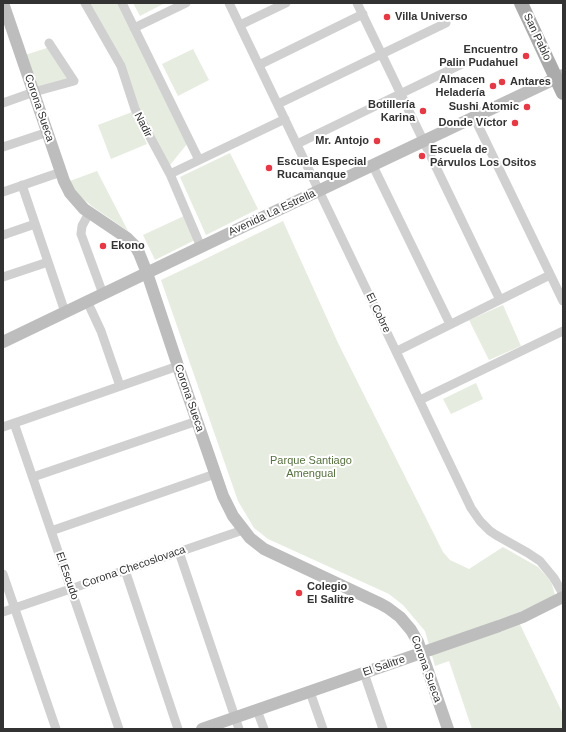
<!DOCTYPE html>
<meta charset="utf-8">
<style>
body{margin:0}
#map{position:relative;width:566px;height:732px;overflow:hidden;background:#fff;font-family:Arial,sans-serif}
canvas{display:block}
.frame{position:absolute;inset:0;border:4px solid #333;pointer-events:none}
</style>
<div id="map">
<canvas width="566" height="732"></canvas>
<div class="frame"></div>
</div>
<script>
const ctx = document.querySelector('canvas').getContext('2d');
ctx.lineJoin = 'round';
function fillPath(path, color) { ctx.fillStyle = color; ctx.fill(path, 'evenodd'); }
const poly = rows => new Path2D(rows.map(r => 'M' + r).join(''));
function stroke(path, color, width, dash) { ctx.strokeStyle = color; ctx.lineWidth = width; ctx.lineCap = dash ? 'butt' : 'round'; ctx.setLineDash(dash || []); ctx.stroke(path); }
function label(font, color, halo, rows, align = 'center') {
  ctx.font = font + ' Arial,sans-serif'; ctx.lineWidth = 4; ctx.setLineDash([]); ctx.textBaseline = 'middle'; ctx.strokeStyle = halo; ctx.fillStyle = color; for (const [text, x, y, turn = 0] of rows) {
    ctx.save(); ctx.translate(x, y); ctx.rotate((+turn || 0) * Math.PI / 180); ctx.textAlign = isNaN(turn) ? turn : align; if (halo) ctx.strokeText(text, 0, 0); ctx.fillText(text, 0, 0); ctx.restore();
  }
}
const green = poly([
 [89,3,119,3,187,144,170,165,138,109],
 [133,3,165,3,140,16],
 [50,47,71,79,37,89,25,55],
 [193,49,209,80,178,96,162,64],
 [132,112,147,144,111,159,98,125],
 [230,153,258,209,206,235,180,177],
 [97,171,128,231,93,207,81,197,73,188,70,181],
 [184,216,195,240,155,260,143,235],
 [283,221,339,345,443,552,450,560,469,569,503,547,538,567,551,581,555,595,515,614,563,714,563,729,472,729,449,661,435,666,425,631,403,605,389,594,268,539,254,528,238,501,161,280,199,262],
 [503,305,521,346,489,360,469,320],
 [476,383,483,399,451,414,443,399]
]);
const street = poly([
 [85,3,121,66,135,109,170,174,201,247],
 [122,3,199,160],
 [229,3,471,508,480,521,490,531,496,535,528,553,540,561,554,578,563,594],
 [357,3,500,300],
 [240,25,286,3],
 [134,28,186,3],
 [259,65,363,14],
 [3,103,34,92,74,81,49,43],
 [278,104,446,23],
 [474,117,563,301],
 [297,144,464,63],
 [3,147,48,132],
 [373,166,450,324],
 [170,174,285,119],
 [22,185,65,312],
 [3,192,61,172],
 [89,213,82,226,81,234,103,294],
 [3,235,35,224],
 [3,277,48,262],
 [87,301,101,331,120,386],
 [397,351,550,275],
 [420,400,563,331],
 [14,423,119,729],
 [3,427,178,366],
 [33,477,197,421],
 [51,531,215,474],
 [179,552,239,729],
 [125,570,178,729],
 [3,574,56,729],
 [3,612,243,530],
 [364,673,383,729],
 [310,692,323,729],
 [257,710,264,729]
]);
const secondary = poly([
 [3,3,64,181,70,193,84,209,127,238,135,246,139,253,147,273,181,375,223,496,233,516,250,538,264,549,381,604,388,608,400,617,411,630,418,642,448,729],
 [3,342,257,220,563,75],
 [202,729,499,626,523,617,563,597]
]);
const primary = poly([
 [521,3,563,93]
]);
const markers = [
 [387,17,4,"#e63946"],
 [526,56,4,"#e63946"],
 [502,82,4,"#e63946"],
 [493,86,4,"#e63946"],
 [527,107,4,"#e63946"],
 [423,111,4,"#e63946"],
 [515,123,4,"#e63946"],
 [377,141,4,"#e63946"],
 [422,156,4,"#e63946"],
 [269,168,4,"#e63946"],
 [103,246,4,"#e63946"],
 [299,593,4,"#e63946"]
];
const poiNames = [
 ["Villa Universo",395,17],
 ["Encuentro",518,50,"right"],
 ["Palin Pudahuel",518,63,"right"],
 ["Almacen",485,80,"right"],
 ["Heladería",485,93,"right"],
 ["Antares",510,82],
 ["Botillería",415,105,"right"],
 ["Karina",415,118,"right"],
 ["Sushi Atomic",519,107,"right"],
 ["Donde Víctor",507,123,"right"],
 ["Mr. Antojo",369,141,"right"],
 ["Escuela de",430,150],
 ["Párvulos Los Ositos",430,163],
 ["Escuela Especial",277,162],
 ["Rucamanque",277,175],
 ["Ekono",111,246],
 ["Colegio",307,587],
 ["El Salitre",307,600]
];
const streetNames = [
 ["San Pablo",537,37,65],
 ["Corona Sueca",39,108,71],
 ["Nadir",143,125,63],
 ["Avenida La Estrella",272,213,-25],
 ["El Cobre",378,313,64],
 ["Corona Sueca",189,398,71],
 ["Corona Checoslovaca",134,567,-19],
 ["El Escudo",67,576,71],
 ["El Salitre",384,666,-19],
 ["Corona Sueca",426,669,70]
];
const parkNames = [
 ["Parque Santiago",311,461],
 ["Amengual",311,474]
];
fillPath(green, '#e6ecdf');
stroke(street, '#d0d0d0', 9);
stroke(secondary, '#bdbdbd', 12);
stroke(primary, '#ababab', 14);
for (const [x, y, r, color] of markers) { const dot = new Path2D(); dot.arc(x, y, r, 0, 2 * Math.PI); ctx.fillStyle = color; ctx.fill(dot); stroke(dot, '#fff', 1.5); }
label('bold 11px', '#333', '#fff', poiNames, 'left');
label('11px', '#333', '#fff', streetNames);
label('11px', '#56703f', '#fff', parkNames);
</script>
